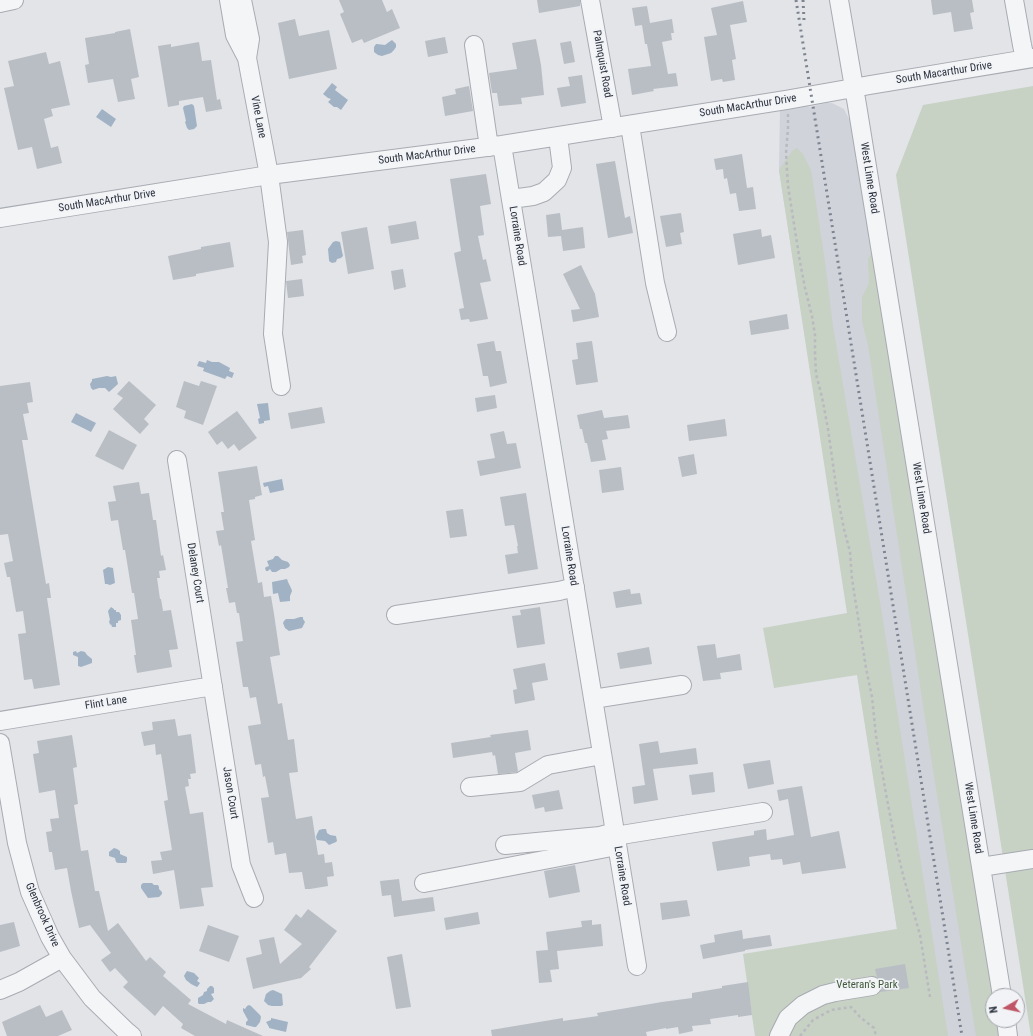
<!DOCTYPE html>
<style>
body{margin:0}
#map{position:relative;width:1033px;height:1036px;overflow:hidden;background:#e2e4e8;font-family:"Roboto Condensed",sans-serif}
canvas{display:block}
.north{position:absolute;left:985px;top:988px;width:40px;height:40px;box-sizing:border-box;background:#f1f3f6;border:1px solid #a2a6ac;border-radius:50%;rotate:261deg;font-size:11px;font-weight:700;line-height:16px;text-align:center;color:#2c323e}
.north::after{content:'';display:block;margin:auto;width:14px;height:18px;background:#bf5565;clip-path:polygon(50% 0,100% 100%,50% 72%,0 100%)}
</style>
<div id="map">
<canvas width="1033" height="1036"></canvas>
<div class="north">N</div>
</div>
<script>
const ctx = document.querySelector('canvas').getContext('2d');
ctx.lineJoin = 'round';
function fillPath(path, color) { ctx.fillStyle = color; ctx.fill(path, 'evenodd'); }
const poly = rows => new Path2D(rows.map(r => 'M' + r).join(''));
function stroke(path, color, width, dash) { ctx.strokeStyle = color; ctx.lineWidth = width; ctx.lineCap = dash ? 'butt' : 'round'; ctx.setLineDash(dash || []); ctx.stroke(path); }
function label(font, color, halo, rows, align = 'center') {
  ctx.font = font + ' "Roboto Condensed",sans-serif'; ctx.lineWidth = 3.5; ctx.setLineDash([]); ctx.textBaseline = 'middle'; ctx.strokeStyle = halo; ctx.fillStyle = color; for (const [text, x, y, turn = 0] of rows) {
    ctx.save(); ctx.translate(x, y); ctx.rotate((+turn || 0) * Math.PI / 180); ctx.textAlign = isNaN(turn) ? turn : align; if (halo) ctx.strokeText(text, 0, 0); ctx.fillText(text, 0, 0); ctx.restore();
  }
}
const built = poly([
 [826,103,832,103,844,109,854,129,993,996,993,1020,1001,1036,928,1036,897,929,779,170,780,108,805,105,810,107]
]);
const green = poly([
 [1033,86,1033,1036,1031,1036,896,175,923,105],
 [797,148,803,154,811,170,825,262,833,326,882,614,948,1036,755,1036,743,954,897,929,857,675,774,688,763,628,847,613,779,170,792,151],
 [873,250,993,996,993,1020,999,1020,1001,1036,976,1036,931,757,868,345,862,322,862,297,869,283,868,259]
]);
const water = poly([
 [392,40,396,44,396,47,394,50,391,53,382,56,378,55,374,52,374,47,376,44,377,44,385,45,389,42],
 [332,83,337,87,335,90,348,100,341,110,337,107,334,107,328,102,331,99,328,98,323,94],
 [192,104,194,106,197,126,194,129,189,130,187,128,185,122,186,121,183,108,184,106],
 [102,109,116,119,111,127,96,117],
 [336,241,340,242,343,256,341,258,337,259,336,262,332,263,329,261,329,260,328,249,333,242],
 [207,360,212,362,219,362,230,368,229,371,234,373,232,378,227,376,225,379,203,371,204,368,197,366,199,361,206,363],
 [107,376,111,377,116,376,118,384,109,392,105,388,99,388,93,390,91,388,90,384,92,381,92,379],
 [268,403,270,420,264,421,264,423,259,424,258,419,260,418,257,404],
 [76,413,96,423,91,432,71,422],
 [282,479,284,490,270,493,268,486,264,487,263,483],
 [275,556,278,556,282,560,288,562,290,565,289,567,285,569,281,569,276,572,272,572,270,569,268,571,266,571,265,568,266,567,269,566,267,561,273,559],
 [108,567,113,568,115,583,110,585,107,584,105,584,103,570],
 [287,579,288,582,291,588,292,591,290,596,290,601,280,602,278,593,273,594,272,582],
 [111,607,114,609,114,610,116,610,116,612,119,612,121,615,121,620,118,621,118,623,116,623,116,627,112,627,111,624,110,625,109,621,110,620,108,611],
 [300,617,303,617,303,619,305,622,302,628,289,631,285,628,283,623,284,621,286,619,294,619],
 [76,651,77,653,81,651,85,652,87,655,92,659,92,663,81,667,78,666,78,657,73,655,73,652],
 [323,829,326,829,327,833,330,835,336,836,337,841,336,842,329,845,325,841,317,840,316,837,317,834,319,830],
 [114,848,117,849,120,851,120,854,122,855,127,857,127,861,126,863,118,863,116,862,115,858,109,856,109,852],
 [143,883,152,883,154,885,158,885,159,887,159,889,162,892,162,894,159,897,148,898,141,888,141,885],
 [187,971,194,973,199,978,197,981,200,983,198,986,197,987,191,984,186,980,184,976,185,974],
 [210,986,212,986,214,988,214,993,211,994,214,999,211,1002,208,1002,204,1004,199,1004,198,1003,198,998,203,995,204,992,207,991,207,989],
 [273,990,282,994,283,1005,281,1006,272,1006,268,1005,264,1001,266,994,270,991],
 [249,1005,251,1006,260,1015,261,1017,260,1022,256,1027,254,1027,246,1025,246,1022,248,1020,243,1011,243,1008,245,1009,247,1006],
 [271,1018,288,1022,286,1032,269,1028,269,1027,266,1022,271,1020]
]);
const building = poly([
 [339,0,382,0,387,12,392,9,400,28,364,43,362,39,352,43,340,14,344,12],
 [537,0,580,0,580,6,539,13],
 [931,0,972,0,974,12,970,13,973,29,954,32,951,12,933,15],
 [743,1,747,22,730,25,736,59,732,60,735,80,723,82,722,79,711,81,704,37,717,35,711,8],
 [647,6,650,23,672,19,674,33,671,33,672,40,662,42,668,74,676,73,678,86,653,89,654,91,632,95,628,69,651,66,647,44,645,44,642,25,635,26,632,8],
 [295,19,299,36,329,30,337,69,289,79,278,23],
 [130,29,139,77,131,79,135,99,118,102,113,79,88,83,85,65,89,64,85,38,115,33,115,32],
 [445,37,448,53,428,57,425,41],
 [536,39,541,65,544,95,521,98,522,104,499,106,497,93,492,93,489,73,517,69,512,43],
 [571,41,575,62,564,64,560,43],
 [199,42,202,61,211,60,217,100,220,99,222,109,206,112,203,97,179,101,179,105,168,107,158,46,171,44,171,47],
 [46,52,49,64,60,61,70,105,51,109,53,116,44,119,51,148,58,146,62,163,37,169,32,147,18,150,4,88,14,86,8,61],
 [582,75,586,103,561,107,557,88,570,86,568,77],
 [469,86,473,111,445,116,442,97,456,94,455,89],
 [742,154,747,188,753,187,756,209,739,211,736,193,730,194,727,178,724,179,723,169,716,170,714,159],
 [615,161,625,218,630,216,633,233,608,238,596,164],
 [486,174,491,204,480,206,484,235,478,236,483,260,486,259,491,281,480,283,488,319,470,322,469,319,461,320,459,309,464,308,454,253,461,251,450,179],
 [560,213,562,230,583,227,585,248,563,251,561,236,548,237,546,215],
 [681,213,684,232,680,233,682,244,666,247,660,216],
 [416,221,419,239,391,244,388,226],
 [367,227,374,269,348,274,341,232],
 [761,229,762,237,771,235,775,258,738,265,733,234],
 [303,230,306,255,302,256,303,263,291,265,287,232],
 [230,242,234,267,196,274,196,276,173,280,168,256,201,249,201,247],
 [581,265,595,294,599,317,573,322,571,310,580,309,563,274],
 [403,269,406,287,394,290,391,271],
 [302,279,304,296,288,298,286,281],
 [787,314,789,329,751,335,749,321],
 [494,341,496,351,501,351,507,383,490,387,488,376,483,376,477,344],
 [592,341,598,382,576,385,572,360,578,359,576,343],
 [129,381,156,405,144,419,149,424,140,434,113,409,123,398,117,394],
 [184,381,199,386,201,381,217,386,203,425,184,418,186,411,176,407],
 [30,382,33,402,27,403,29,413,23,414,28,440,22,440,46,584,49,583,51,598,47,598,60,685,34,689,32,679,24,680,18,634,26,633,23,611,16,612,10,577,7,577,4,563,13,561,8,534,0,535,0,386],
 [495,395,497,408,477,412,475,398],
 [322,407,325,423,291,429,288,413],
 [602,410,604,418,628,415,630,428,606,431,608,439,602,440,606,460,591,462,587,443,585,443,582,429,580,429,577,415],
 [237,411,257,438,239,451,234,444,228,449,222,441,217,445,208,432],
 [725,419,727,436,689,441,687,425],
 [109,430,137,445,123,470,95,456],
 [504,431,507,444,516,443,521,468,480,476,477,461,495,458,490,434],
 [694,454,697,474,682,477,678,457],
 [257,466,262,495,255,497,255,499,249,500,255,540,251,541,258,583,262,582,264,597,271,596,274,614,280,655,270,657,278,704,282,703,288,740,294,739,298,772,289,773,296,819,312,816,318,855,324,854,325,863,332,862,334,876,327,877,328,886,310,889,305,889,302,872,289,873,286,853,275,855,273,842,268,843,261,798,269,797,265,776,263,777,261,764,255,765,248,726,261,724,256,697,250,698,248,687,243,687,236,642,243,641,239,613,237,613,235,602,229,603,226,588,228,588,221,545,219,546,216,531,224,530,221,512,224,512,218,472],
 [621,467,624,490,602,493,599,470],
 [139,482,141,494,149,493,153,520,156,520,161,556,163,555,166,570,159,571,160,578,157,578,160,599,161,599,163,611,171,610,178,649,169,650,172,667,137,673,134,655,136,655,131,620,138,619,134,593,132,593,125,550,123,550,118,520,111,521,108,502,116,501,113,486],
 [526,493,538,569,508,574,505,555,518,553,517,546,518,546,514,525,505,526,500,497],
 [463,509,467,536,450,538,446,511],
 [630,589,631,594,640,593,642,604,616,608,613,592],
 [540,607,545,644,517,648,512,616,521,615,520,610],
 [715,644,717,658,740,654,742,670,720,673,721,679,703,681,697,646],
 [649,647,652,664,620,669,617,653],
 [545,663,548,680,532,683,535,700,515,704,513,690,517,689,513,669],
 [175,719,178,736,191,734,196,773,190,774,191,779,188,779,189,786,185,787,190,814,203,812,213,887,201,888,204,906,180,909,174,870,153,874,151,861,162,860,160,852,172,850,164,801,168,800,161,754,156,755,155,744,144,746,141,732,153,730,152,722],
 [528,730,531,750,515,753,518,771,517,772,498,774,495,755,493,756,492,752,453,758,451,743,491,737,490,735],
 [72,735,77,767,73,768,78,804,74,805,81,851,88,850,95,891,99,891,108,931,118,923,146,961,150,957,166,972,163,976,191,1000,188,1004,226,1024,227,1020,263,1036,195,1036,181,1028,183,1024,163,1006,155,1016,123,987,128,982,115,968,110,972,101,960,111,953,90,925,79,928,71,891,67,868,55,870,52,852,49,852,46,832,52,831,50,819,59,818,55,790,39,793,33,754,39,753,37,741],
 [658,741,660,753,696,748,698,764,653,769,658,800,634,804,632,787,645,785,639,744],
 [770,760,774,784,748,789,743,764],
 [713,772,715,792,692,795,689,775],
 [802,786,811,837,839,831,846,868,802,874,800,862,783,865,782,859,771,860,770,854,749,857,750,866,717,871,712,842,754,835,754,831,766,829,767,840,794,835,788,799,779,801,777,790],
 [559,790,563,809,545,812,544,807,535,809,532,795],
 [575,865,580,892,549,898,544,871],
 [399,879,402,901,433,897,435,911,394,917,391,895,382,896,380,881],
 [687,900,690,916,662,920,660,903],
 [308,909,337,931,309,967,311,969,301,978,253,989,246,958,262,954,259,940,274,937,280,964,302,944,284,930,296,914,301,918],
 [478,912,480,924,446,930,444,918],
 [592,920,592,925,601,924,603,946,557,951,559,969,550,970,552,982,539,983,536,951,548,950,546,932,582,927,581,921],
 [14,922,20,946,0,952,0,925],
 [208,925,239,936,229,962,199,951],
 [742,930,743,939,770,935,772,946,745,950,745,951,703,959,700,945,715,942,714,935],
 [402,954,411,1007,396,1009,387,957],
 [905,964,909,988,880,992,882,989,882,984,880,980,877,977,875,969],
 [748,982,752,1015,738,1017,738,1015,710,1019,711,1024,692,1026,693,1031,679,1034,678,1027,666,1029,666,1028,646,1032,647,1036,492,1036,491,1030,563,1018,563,1021,598,1016,597,1013,662,1002,692,998,692,993,722,988,722,986],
 [40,1005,46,1017,62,1010,72,1030,58,1036,7,1036,2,1022]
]);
const path = poly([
 [788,114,788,129,786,153,788,186,800,262,805,288,812,316,815,335,815,353,816,374,822,397,828,429,837,493,844,529,850,552,852,579,866,668,872,697,876,736,886,794,895,841,903,875,920,935,930,997],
 [800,1036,813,1020,831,1010,851,1007,860,1017,874,1028,876,1036]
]);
const minor = poly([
 [229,0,235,35,247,58,269,175,278,242,273,334,281,386],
 [242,0,250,39,247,58],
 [590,0,613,128],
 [839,0,857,105,1002,996],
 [1014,0,1022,45,1025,59],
 [0,3,14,0],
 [474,45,489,147],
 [630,125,655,283,667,332],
 [502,145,637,966],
 [511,199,533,196,544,192,557,180,562,168,558,137],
 [0,218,269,175,502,145,786,100,870,85,1033,58],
 [177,460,241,865,254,898],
 [396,615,559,591,575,587],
 [593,699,682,685],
 [0,721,213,686],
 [0,743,17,843,30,892,50,937,62,958,92,998,126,1031,132,1036],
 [470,787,520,782,548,765,602,755],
 [615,836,763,812],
 [505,845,600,836,615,832],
 [981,867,1033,859],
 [424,883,617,846],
 [0,990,19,982,62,958],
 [1006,1020,1008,1036],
 [779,1036,788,1018,803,1005,823,995,835,992,872,986]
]);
const rail = poly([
 [796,0,962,1036],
 [803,0,804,20]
]);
const streetNames = [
 ["Palmquist Road",602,64,80],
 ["South Macarthur Drive",944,73,-9],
 ["South MacArthur Drive",748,106,-9],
 ["Vine Lane",258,117,79],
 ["South MacArthur Drive",427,155,-7],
 ["West Linne Road",869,178,81],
 ["South MacArthur Drive",107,201,-9],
 ["Lorraine Road",517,236,81],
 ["West Linne Road",921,498,81],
 ["Lorraine Road",569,556,81],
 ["Delaney Court",195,573,81],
 ["Flint Lane",106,703,-9],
 ["Jason Court",230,793,81],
 ["West Linne Road",973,818,81],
 ["Lorraine Road",622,876,81],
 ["Glenbrook Drive",42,915,66]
];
const parkNames = [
 ["Veteran's Park",867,985]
];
fillPath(built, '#d0d3da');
fillPath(green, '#c7d1c4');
fillPath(water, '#a1b2c4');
fillPath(building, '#b9bec5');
stroke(minor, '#a8abb2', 20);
stroke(path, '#b8bac0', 2.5, [3, 3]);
stroke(minor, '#f4f5f7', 18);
stroke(rail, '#7d8490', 3, [2, 4]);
label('11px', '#2c323e', '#f1f3f6', streetNames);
label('11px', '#40593a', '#f1f3f6', parkNames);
</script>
